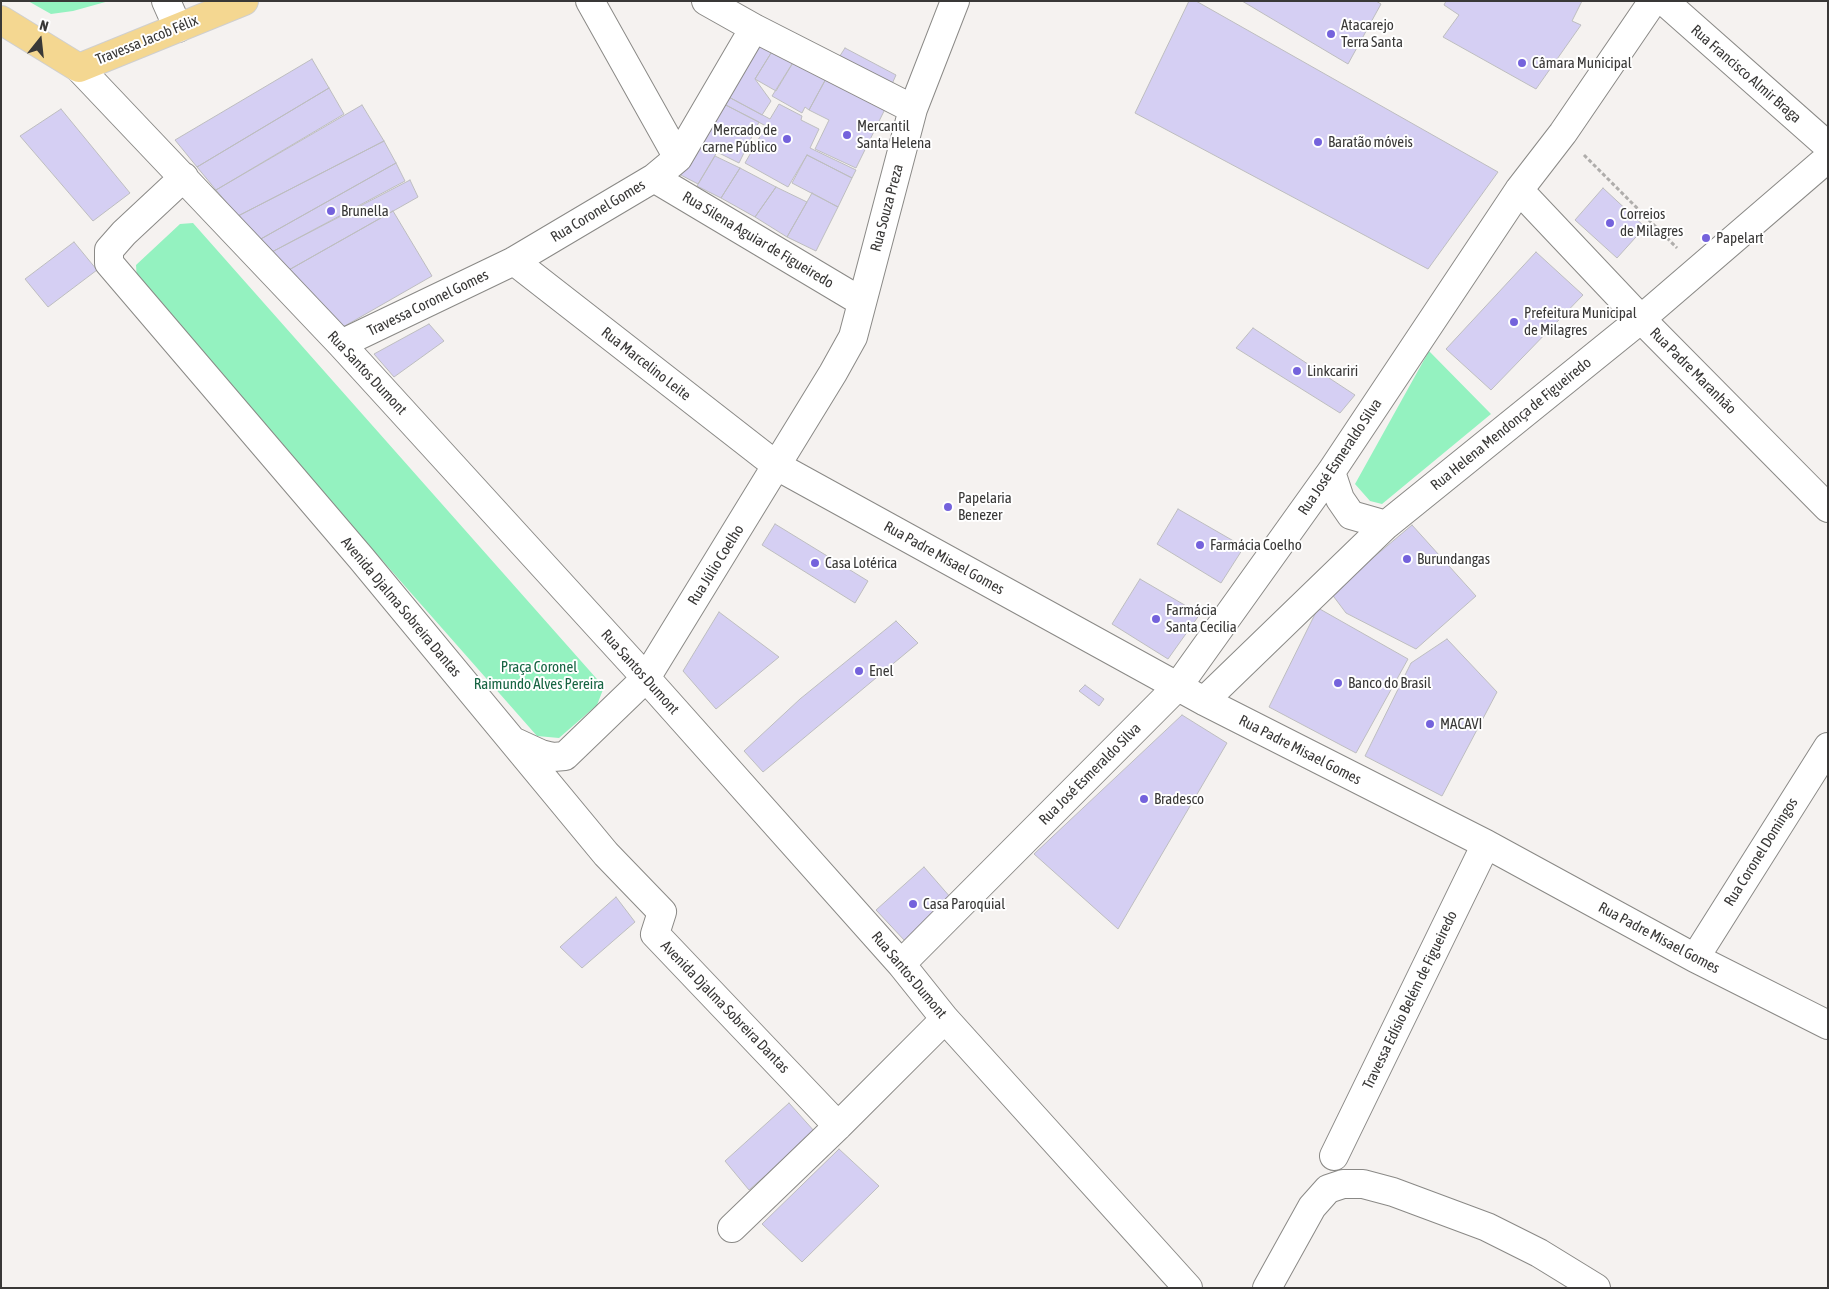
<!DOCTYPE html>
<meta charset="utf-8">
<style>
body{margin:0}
#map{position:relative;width:1829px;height:1289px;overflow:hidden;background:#f5f2f0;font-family:"Asap Condensed",sans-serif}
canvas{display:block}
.frame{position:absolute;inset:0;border:2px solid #393837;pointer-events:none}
.north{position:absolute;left:15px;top:15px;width:50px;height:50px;-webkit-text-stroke:4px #fff;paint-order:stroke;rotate:16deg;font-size:14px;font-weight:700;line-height:20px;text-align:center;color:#393837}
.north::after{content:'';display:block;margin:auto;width:18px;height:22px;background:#393837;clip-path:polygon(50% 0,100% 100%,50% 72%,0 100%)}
</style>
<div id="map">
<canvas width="1829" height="1289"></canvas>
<div class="frame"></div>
<div class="north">N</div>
</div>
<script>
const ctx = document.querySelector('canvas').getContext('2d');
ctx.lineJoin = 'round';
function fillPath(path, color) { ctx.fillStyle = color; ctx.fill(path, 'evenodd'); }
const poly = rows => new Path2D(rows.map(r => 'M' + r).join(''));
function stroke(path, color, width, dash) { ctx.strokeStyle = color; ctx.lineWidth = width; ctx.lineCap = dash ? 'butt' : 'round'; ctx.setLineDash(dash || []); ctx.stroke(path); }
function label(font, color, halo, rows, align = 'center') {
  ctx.font = font + ' "Asap Condensed",sans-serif'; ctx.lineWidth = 4; ctx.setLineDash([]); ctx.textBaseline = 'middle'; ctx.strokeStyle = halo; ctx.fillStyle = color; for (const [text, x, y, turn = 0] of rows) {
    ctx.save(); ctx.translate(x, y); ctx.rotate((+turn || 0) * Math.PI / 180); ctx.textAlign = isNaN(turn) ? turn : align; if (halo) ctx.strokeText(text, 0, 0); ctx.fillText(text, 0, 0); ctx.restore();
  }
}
const green = poly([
 [28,1,109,1,73,11,51,14],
 [193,223,604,687,597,705,559,738,537,736,137,282,136,265,180,224],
 [1429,351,1491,414,1382,504,1370,501,1355,484]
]);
const building = poly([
 [1189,1,1196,1,1498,172,1428,269,1135,113,1189,1],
 [1242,1,1376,1,1381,4,1348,64,1242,1],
 [1446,1,1582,1,1572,21,1581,25,1536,89,1443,37,1459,15,1444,5,1446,1],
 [755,34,776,45,755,79,771,101,762,115,725,95,755,34],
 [776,45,797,56,776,91,755,79,776,45],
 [845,48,896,75,888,93,834,65,845,48],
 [797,56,828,75,809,110,805,107,802,113,772,96,797,56],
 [312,59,329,88,197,167,175,140,312,59],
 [828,75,887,105,856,168,815,149,829,120,809,110,828,75],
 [329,88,344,114,216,190,197,167,329,88],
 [725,95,770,119,779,104,802,116,801,120,819,129,810,148,856,170,852,178,807,155,788,187,745,163,766,126,720,102,725,95],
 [720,102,759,122,739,163,717,152,698,184,677,173,720,102],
 [362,105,384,141,238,216,216,190,362,105],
 [61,109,130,193,93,221,20,136,61,109],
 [384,141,396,163,259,240,238,216,384,141],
 [807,155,852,178,838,207,792,183,807,155],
 [715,156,740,168,721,198,697,186,715,156],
 [396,163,405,181,270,253,259,240,396,163],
 [740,168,776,187,755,217,721,198,740,168],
 [410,180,418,197,287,271,270,253,410,180],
 [776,187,807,202,787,237,755,217,776,187],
 [1603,188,1645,227,1617,258,1575,220,1603,188],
 [812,193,838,207,816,251,787,237,812,193],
 [393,211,432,276,343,327,287,271,393,211],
 [74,242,97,270,48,307,25,279,74,242],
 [1536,252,1583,295,1491,390,1446,349,1536,252],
 [429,324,444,341,394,377,374,354,429,324],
 [1253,328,1355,395,1340,413,1236,348,1253,328],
 [1178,509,1244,547,1221,583,1157,544,1178,509],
 [775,524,868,581,855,603,762,545,775,524],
 [1412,525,1476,596,1416,649,1346,613,1331,593,1412,525],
 [1140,579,1200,614,1168,659,1112,624,1140,579],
 [1318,608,1408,659,1356,753,1269,707,1318,608],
 [719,612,779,657,716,709,683,671,719,612],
 [896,621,918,643,763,772,744,751,800,699,896,621],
 [1447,639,1497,692,1442,796,1365,756,1411,663,1447,639],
 [1085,685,1104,699,1099,706,1079,691,1085,685],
 [1182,715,1227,743,1118,929,1034,854,1182,715],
 [924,867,951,898,905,941,876,910,924,867],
 [616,897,635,922,582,968,560,947,616,897],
 [789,1103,815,1132,749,1190,725,1161,789,1103],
 [839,1149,879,1186,802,1262,762,1224,839,1149]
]);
const path = poly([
 [1584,155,1677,248]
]);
const minor = poly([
 [166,1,178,28],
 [590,1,678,158],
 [706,1,754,28,913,109],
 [1664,1,1828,146],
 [79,68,341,344,646,678,901,964,945,1019,1188,1288],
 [184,177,124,233,109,250,109,263,361,558,606,854,662,912,655,934,838,1126],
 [654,178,862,302],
 [1519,190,1641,319,1828,508],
 [514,261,777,466,1204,701,1486,844,1695,958,1828,1025],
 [341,344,514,261,654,178,678,158,754,28],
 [1331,472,1340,499,1351,515,1386,525],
 [1204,701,1386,525,1641,319,1828,158],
 [515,742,541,754,553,757,565,756,646,678,833,373,853,337,913,109,955,1],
 [1695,958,1828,747],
 [901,964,1178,686,1331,472,1519,190,1563,133,1653,1],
 [1334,1156,1486,844],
 [732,1228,838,1126,945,1019],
 [1267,1288,1312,1207,1328,1189,1343,1184,1363,1184,1393,1192,1487,1227,1539,1253,1596,1288]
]);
const major = poly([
 [1,20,79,68,244,1]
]);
const markers = [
 [1331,34,5,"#7462dc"],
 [1522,63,5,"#7462dc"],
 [847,135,5,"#7462dc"],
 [787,139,5,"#7462dc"],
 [1318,142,5,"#7462dc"],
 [331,211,5,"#7462dc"],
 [1610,223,5,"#7462dc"],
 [1706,238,5,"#7462dc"],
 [1514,322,5,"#7462dc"],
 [1297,371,5,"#7462dc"],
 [948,507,5,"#7462dc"],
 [1200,545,5,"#7462dc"],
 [1407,559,5,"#7462dc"],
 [815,563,5,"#7462dc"],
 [1156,619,5,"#7462dc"],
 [859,671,5,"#7462dc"],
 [1338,683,5,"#7462dc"],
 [1430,724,5,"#7462dc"],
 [1144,799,5,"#7462dc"],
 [913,904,5,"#7462dc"]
];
const poiNames = [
 ["Atacarejo",1341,25],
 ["Terra Santa",1341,42],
 ["Câmara Municipal",1532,63],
 ["Mercantil",857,126],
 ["Santa Helena",857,143],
 ["Mercado de",777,130,"right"],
 ["carne Público",777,147,"right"],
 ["Baratão móveis",1328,142],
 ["Brunella",341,211],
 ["Correios",1620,214],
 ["de Milagres",1620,231],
 ["Papelart",1716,238],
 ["Prefeitura Municipal",1524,313],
 ["de Milagres",1524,330],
 ["Linkcariri",1307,371],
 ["Papelaria",958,498],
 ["Benezer",958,515],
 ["Farmácia Coelho",1210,545],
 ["Burundangas",1417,559],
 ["Casa Lotérica",825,563],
 ["Farmácia",1166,610],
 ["Santa Cecilia",1166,627],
 ["Enel",869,671],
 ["Banco do Brasil",1348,683],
 ["MACAVI",1440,724],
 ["Bradesco",1154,799],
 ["Casa Paroquial",923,904]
];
const streetNames = [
 ["Travessa Jacob Félix",147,40,-22],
 ["Rua Francisco Almir Braga",1746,74,41],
 ["Rua Souza Preza",887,208,-75],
 ["Rua Coronel Gomes",598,211,-31],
 ["Rua Silena Aguiar de Figueiredo",758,240,31],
 ["Travessa Coronel Gomes",428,303,-26],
 ["Rua Marcelino Leite",646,364,38],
 ["Rua Padre Maranhão",1693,371,45],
 ["Rua Santos Dumont",367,373,47],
 ["Rua Helena Mendonça de Figueiredo",1511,424,-39],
 ["Rua José Esmeraldo Silva",1340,457,-56],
 ["Rua Padre Misael Gomes",944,558,29],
 ["Rua Júlio Coelho",716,565,-58],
 ["Avenida Djalma Sobreira Dantas",401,607,50],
 ["Rua Santos Dumont",640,672,48],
 ["Rua Padre Misael Gomes",1300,750,27],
 ["Rua José Esmeraldo Silva",1090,774,-45],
 ["Rua Coronel Domingos",1761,852,-58],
 ["Rua Padre Misael Gomes",1659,938,28],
 ["Rua Santos Dumont",909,975,50],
 ["Travessa Edísio Belém de Figueiredo",1410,1000,-64],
 ["Avenida Djalma Sobreira Dantas",725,1007,46]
];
const parkNames = [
 ["Praça Coronel",539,667],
 ["Raimundo Alves Pereira",539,684]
];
fillPath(green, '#94f2c0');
fillPath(building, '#d5cff3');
stroke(building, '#bdbdbf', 1);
stroke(minor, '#8a8986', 30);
stroke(major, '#cfcfcf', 30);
stroke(path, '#afadab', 3, [4, 2.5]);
stroke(minor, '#fff', 28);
stroke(major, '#f4d791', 28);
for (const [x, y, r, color] of markers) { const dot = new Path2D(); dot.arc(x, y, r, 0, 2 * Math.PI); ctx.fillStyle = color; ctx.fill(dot); stroke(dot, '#fff', 2); }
label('15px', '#393837', '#fff', poiNames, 'left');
label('15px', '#393837', '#fff', streetNames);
label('15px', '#166442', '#fff', parkNames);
</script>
